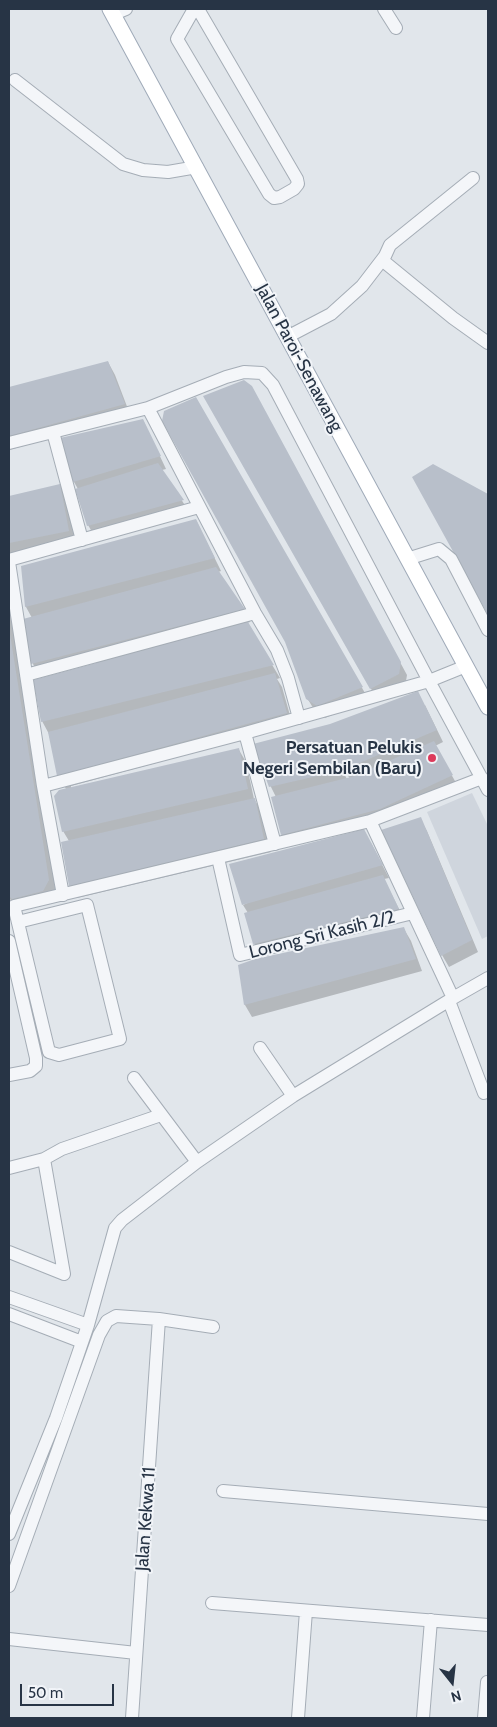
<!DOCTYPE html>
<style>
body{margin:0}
#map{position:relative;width:497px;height:1727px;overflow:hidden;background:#e1e6eb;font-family:Cabin,sans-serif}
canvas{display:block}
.frame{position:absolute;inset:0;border:10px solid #273445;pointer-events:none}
.north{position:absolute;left:427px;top:1657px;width:50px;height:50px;-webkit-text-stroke:4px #f1f4f8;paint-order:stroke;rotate:164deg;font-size:14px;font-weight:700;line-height:20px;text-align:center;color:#273445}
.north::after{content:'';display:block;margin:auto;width:18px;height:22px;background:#273445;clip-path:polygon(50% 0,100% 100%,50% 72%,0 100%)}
.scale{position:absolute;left:20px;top:1684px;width:94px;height:22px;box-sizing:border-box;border:2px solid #273445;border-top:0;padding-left:6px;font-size:15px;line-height:18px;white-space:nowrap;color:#273445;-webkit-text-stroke:4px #f1f4f8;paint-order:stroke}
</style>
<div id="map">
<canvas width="497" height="1727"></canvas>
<div class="frame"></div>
<div class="north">N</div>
<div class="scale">50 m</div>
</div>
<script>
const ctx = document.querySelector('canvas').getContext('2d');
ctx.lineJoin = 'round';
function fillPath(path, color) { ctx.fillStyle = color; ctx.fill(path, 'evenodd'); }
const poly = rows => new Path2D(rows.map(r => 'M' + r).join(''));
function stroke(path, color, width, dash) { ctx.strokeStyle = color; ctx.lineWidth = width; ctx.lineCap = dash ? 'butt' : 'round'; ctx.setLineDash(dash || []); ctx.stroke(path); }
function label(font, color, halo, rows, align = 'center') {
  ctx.font = font + ' Cabin,sans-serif'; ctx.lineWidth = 4; ctx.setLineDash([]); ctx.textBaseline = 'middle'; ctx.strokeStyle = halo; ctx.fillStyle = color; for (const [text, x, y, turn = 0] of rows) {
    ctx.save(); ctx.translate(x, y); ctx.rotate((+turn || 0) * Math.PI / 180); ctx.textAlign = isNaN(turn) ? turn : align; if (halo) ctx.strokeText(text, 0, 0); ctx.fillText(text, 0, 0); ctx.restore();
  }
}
const built = poly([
 [472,793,488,826,488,936,482,939,427,812]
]);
const shadow = poly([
 [108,362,115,375,131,417,9,450,9,388],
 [205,397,258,400,407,675,405,687,378,701],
 [196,399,369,700,325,718,315,711,307,698],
 [143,420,166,469,162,470,190,513,95,537,88,525,78,489,74,482,61,439],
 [433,466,488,496,488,612,414,478],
 [60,485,67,497,76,543,9,556,9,497],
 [196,520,221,571,218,572,244,610,250,622,247,623,280,678,277,679,282,687,293,726,71,786,71,788,239,750,246,762,254,799,262,812,271,852,77,898,70,885,69,841,63,831,66,789,58,775,49,734,42,721,98,664,97,662,40,676,33,664,25,620,32,618,26,607,22,567],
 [9,595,56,893,50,903,20,911,9,898],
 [425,705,443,742,435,746,459,788,388,821,289,847,282,835,276,797,271,787,255,745,331,725],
 [341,764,350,779,347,779,339,765],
 [420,818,427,831,478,952,449,967,442,955],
 [371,843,389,878,384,879,405,921,261,956,254,943,248,913,243,905],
 [404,929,411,941,422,971,252,1017,245,1005,239,966]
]);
const building = poly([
 [108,361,125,404,9,436,9,387],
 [244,380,252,386,401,662,399,674,370,689,203,396],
 [196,397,363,687,317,706,306,699,285,642,162,421,164,411],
 [143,419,161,456,73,482,60,438],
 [158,463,184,500,87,526,75,489],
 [433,464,488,494,488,615,412,477],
 [60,484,69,531,9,543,9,496],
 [196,519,215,558,25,607,21,566],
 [216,567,245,609,31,664,23,619],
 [248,622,274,665,41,722,33,680],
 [9,628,49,880,43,891,12,899,9,896],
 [275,673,287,713,57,776,48,732],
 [418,691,437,730,343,770,269,787,253,744,330,724],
 [434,741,453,775,380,809,281,835,271,797,355,776],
 [239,748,248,789,62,832,54,796,59,790],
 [255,798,264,839,69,886,61,842],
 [421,817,472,940,441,956,381,830],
 [364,829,383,865,242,905,229,864],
 [383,875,399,909,253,944,244,913],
 [404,927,416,959,244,1005,238,965,255,959]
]);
const minor = poly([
 [194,9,177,39,269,194,274,198,280,197,294,189,298,184,297,179,198,9],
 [384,9,396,28],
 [114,14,126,9],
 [15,80,123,164,143,170,168,172,197,167],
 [382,260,453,318,488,343],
 [287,337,331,314,362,286,385,256,390,245,473,178],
 [148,408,255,613,277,650,288,678,299,718],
 [53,432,82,540],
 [9,443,148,408,226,377,244,372,262,373,273,385,429,681,488,790],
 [407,559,439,549,451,559,488,630],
 [9,560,199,507],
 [9,562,43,786,63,895],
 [26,675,255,613],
 [245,733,275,844],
 [43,786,245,733,429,681,466,666],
 [370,821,453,998],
 [218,858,240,955,413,913],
 [18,922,87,905,120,1039,59,1055,49,1052,14,906,370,821,482,778],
 [9,941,36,1058,36,1066,30,1071,9,1075],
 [449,1001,484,1093],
 [260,1048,293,1096],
 [134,1078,197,1162],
 [44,1159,64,1274],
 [9,1168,44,1159,62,1149,161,1115],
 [9,1252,64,1274],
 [9,1297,88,1325],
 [9,1314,82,1342],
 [223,1491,488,1514],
 [9,1534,56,1418,88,1325,115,1228,122,1220,197,1162,293,1096,453,998,488,978],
 [9,1586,99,1335,107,1321,116,1316,159,1319,213,1327],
 [212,1603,488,1625],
 [9,1639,136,1653],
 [132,1718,159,1319],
 [298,1718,306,1611],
 [423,1718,431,1620],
 [484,1718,487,1682]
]);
const major = poly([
 [110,9,488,707]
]);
const markers = [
 [432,758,5,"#dc3a5b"]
];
const streetNames = [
 ["Jalan Paroi-Senawang",299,358,62],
 ["Lorong Sri Kasih 2/2",322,935,-14],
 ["Jalan Kekwa 11",146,1519,-86]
];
const poiNames = [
 ["Persatuan Pelukis",422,748],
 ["Negeri Sembilan (Baru)",422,769]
];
fillPath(built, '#cfd5dd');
fillPath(shadow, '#0003');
fillPath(building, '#b8bfca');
stroke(minor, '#a5adb6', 14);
stroke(major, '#9faab8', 17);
stroke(minor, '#f4f6f9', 12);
stroke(major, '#fff', 15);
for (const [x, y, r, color] of markers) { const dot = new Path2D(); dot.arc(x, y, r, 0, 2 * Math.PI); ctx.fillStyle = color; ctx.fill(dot); stroke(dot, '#f1f4f8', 2); }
label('18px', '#273445', '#f1f4f8', streetNames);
label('bold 18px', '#273445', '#f1f4f8', poiNames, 'right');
</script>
